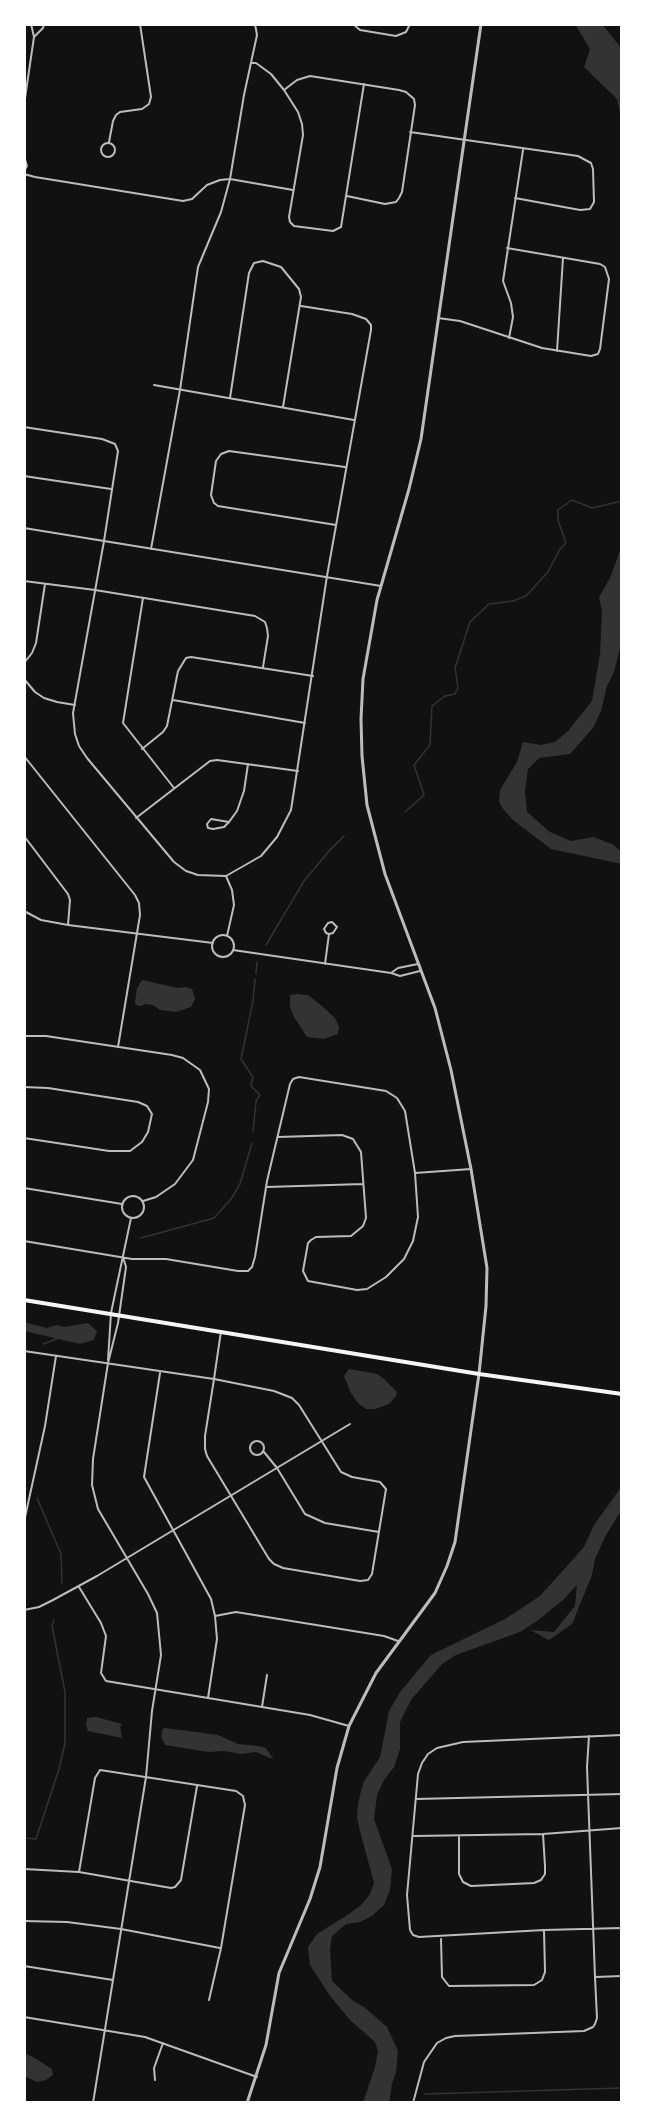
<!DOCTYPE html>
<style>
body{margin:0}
#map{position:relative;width:646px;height:2127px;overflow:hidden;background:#111;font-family:"Fira Sans",sans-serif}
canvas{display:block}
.frame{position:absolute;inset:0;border:26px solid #fff;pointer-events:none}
</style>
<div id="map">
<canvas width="646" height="2127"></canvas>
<div class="frame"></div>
</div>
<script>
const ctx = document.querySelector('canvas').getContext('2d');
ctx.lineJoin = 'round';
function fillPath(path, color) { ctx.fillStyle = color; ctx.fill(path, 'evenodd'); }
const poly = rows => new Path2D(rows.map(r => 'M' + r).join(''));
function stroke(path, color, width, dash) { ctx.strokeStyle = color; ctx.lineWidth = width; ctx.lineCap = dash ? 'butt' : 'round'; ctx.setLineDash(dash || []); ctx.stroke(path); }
const water = poly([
 [575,24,602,24,622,49,622,123,617,99,584,67,590,49],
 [622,545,621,644,614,672,607,686,601,711,593,728,570,754,539,758,528,769,525,791,527,812,550,832,571,841,593,837,612,844,622,852,622,864,551,849,513,820,504,810,499,802,500,790,517,762,523,742,541,745,555,742,568,731,592,701,600,654,602,611,599,597,610,578],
 [142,980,178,988,186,987,192,989,195,999,191,1007,176,1012,160,1010,153,1005,145,1004,141,1006,136,1005,135,1002,137,988],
 [297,994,308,995,322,1006,335,1018,339,1027,338,1034,324,1039,307,1037,294,1017,290,1007,290,995],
 [24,1322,47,1328,56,1325,64,1327,88,1323,97,1331,94,1340,80,1344,24,1331],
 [349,1369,377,1374,383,1378,397,1392,396,1396,389,1404,375,1409,366,1409,358,1403,351,1393,344,1376],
 [622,1486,622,1509,605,1537,595,1559,592,1575,572,1624,549,1640,530,1630,554,1632,575,1606,577,1585,563,1600,537,1621,520,1632,456,1655,442,1664,411,1700,400,1722,400,1749,394,1767,384,1780,377,1795,374,1819,392,1869,390,1890,384,1905,372,1916,360,1922,346,1924,332,1936,330,1949,332,1981,352,2000,364,2007,387,2027,398,2051,396,2072,392,2084,389,2103,363,2103,375,2067,378,2051,375,2042,350,2020,330,1996,310,1965,308,1947,317,1934,349,1914,361,1905,370,1894,374,1883,360,1831,357,1817,358,1804,363,1783,380,1757,389,1711,400,1692,431,1655,505,1619,540,1596,584,1547,594,1525],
 [96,1717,122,1724,120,1727,122,1738,88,1731,86,1725,87,1718],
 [165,1728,218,1735,238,1744,258,1746,266,1748,271,1756,274,1757,270,1758,256,1752,240,1754,224,1751,208,1752,165,1745,161,1736,163,1729],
 [24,2053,33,2057,52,2069,53,2075,46,2080,37,2082,24,2076]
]);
const stream = poly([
 [405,812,424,795,414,765,430,745,432,706,445,696,455,694,458,688,455,668,470,622,489,604,513,601,526,596,548,572,560,549,566,543,558,520,558,510,572,500,592,508,622,501],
 [266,945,304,881,329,851,344,836],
 [256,973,257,962],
 [253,1132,256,1101,260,1095,251,1086,253,1077,241,1059,253,1001,255,979],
 [141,1238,214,1218,231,1199,240,1184,252,1143],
 [43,1344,59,1338],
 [37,1498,61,1554,62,1584],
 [24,1838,36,1839,59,1769,65,1743,65,1692,52,1626,54,1620],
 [425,2094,622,2088]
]);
const minor = poly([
 [353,24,360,30,396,36,406,32,410,24],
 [34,37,43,28,44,24],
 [252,63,256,63,271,74,284,90,298,112,302,124,303,135,289,217,290,222,294,226,333,231,341,227,364,84],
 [284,90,297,80,310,76,399,90,406,92,414,99,415,105,402,192,399,198,396,202,385,204,347,196],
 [24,105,34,37,31,24],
 [410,132,578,156,591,163,593,169,594,202,590,209,580,210,515,198],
 [109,142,113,121,116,115,120,112,142,109,149,104,151,97,140,24],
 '101 150a7 7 0 1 1 14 0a7 7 0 1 1-14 0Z',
 [24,156,27,166,24,171],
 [24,174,35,177,183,201,192,199,207,185,220,180,230,179,293,190],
 [438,318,460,321,542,348,591,356,598,354,600,349,609,279,605,267,600,264,507,248],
 [509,338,513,317,511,303,503,281,523,150],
 [557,351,563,258],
 [154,385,354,420],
 [230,398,249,273,254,263,263,261,281,267,299,289,301,297,283,407],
 [24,427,102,439,115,444,118,451,104,541,73,713,75,734,79,746,87,758,174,862,186,871,198,875,226,876,261,856,277,837,291,810,327,576,371,330,371,325,366,319,352,314,301,306],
 [24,476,111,489],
 [336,525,218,506,214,503,211,495,216,461,221,454,229,451,345,467],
 [24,528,381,586],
 [151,549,180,390,198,267,221,212,230,179,244,95,257,35,255,24],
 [24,581,95,590,255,616,265,622,267,628,268,636,263,667],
 [143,598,123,723,174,788],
 [24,663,32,653,36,643,45,584],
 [24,679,35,692,44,698,57,702,75,705],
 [173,700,305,723],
 [142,749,163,732,167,726,178,671,186,658,191,657,313,676],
 [24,756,135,895,139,903,140,915,118,1047],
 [136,818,210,761,217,760,298,771],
 [229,822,211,819,207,824,208,828,213,829,224,827,229,822,237,811,244,791,248,764],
 [24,836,68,894,70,900,68,925],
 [226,876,232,890,234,905,227,936],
 [24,911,41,920,68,925,213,943],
 '212 946a11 11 0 1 1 22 0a11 11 0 1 1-22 0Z',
 [233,950,391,973,400,976,420,971],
 [325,964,329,934,326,933,324,929,328,923,332,922,337,927,333,933,329,934],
 [391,973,398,968,418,964],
 [24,1036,46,1036,172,1055,183,1058,200,1070,209,1089,208,1102,193,1160,175,1184,156,1197,143,1201],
 [24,1087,48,1088,138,1102,147,1106,152,1114,148,1132,142,1142,130,1151,109,1151,24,1138],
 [415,1173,471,1169],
 [267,1187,363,1184],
 [24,1188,122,1204],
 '122 1207a11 11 0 1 1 22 0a11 11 0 1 1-22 0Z',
 [24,1241,132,1259,166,1259,238,1271,248,1271,252,1267,255,1257,267,1181,290,1084,293,1079,299,1077,386,1091,397,1098,405,1111,415,1173,418,1217,413,1241,404,1259,386,1277,367,1289,357,1290,308,1281,303,1271,308,1243,311,1240,316,1237,351,1236,363,1226,366,1218,361,1152,353,1139,342,1135,278,1137],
 [24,1351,214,1379,274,1391,292,1398,299,1405,341,1472,352,1477,380,1482,386,1489,372,1574,368,1580,360,1581,283,1568,274,1564,269,1559,207,1456,205,1449,205,1436,214,1379,220,1338,221,1332],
 [108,1360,111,1313,131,1218],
 [160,1373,144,1477,211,1599,215,1616,217,1639,208,1698],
 '250 1448a7 7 0 1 1 14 0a7 7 0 1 1-14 0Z',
 [264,1452,277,1468,305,1514,325,1523,379,1532],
 [24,1522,45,1426,56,1356],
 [79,1587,101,1623,106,1636,101,1673,106,1681,310,1715,349,1726],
 [24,1610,39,1607,53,1600,97,1576,350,1424],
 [215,1616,236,1612,384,1636,398,1641],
 [262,1707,267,1675],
 [622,1735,463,1742,437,1748,428,1754,422,1763,418,1774,407,1895,410,1930,413,1935,419,1937,544,1930,622,1928],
 [416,1799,622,1794],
 [414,1836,543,1834,622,1828],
 [459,1836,459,1874,463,1882,471,1886,534,1883,541,1880,545,1874,545,1866,543,1834],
 [24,1869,79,1872,171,1888,175,1887,181,1880,197,1786],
 [79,1872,95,1778,100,1770,236,1791,243,1796,245,1805,221,1948,209,2000],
 [24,1921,67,1922,121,1929,220,1948],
 [441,1939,442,1977,449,1986,534,1985,542,1980,545,1972,544,1930],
 [24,1966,113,1980],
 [595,1977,622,1976],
 [24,2017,145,2037,257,2077],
 [155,2080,154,2068,163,2043],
 [93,2103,146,1777,152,1711,161,1655,157,1613,148,1594,98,1509,92,1485,93,1459,108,1363,118,1323,126,1267,123,1257],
 [413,2103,424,2062,437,2043,446,2038,455,2036,584,2031,593,2027,595,2024,597,2018,595,1977,587,1767,589,1736]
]);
const tertiary = poly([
 [247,2103,266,2045,279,1973,310,1899,320,1867,337,1768,349,1726,376,1673,435,1593,447,1566,455,1542,479,1374,486,1306,487,1268,471,1169,451,1070,435,1008,385,874,367,805,362,756,361,719,363,679,377,600,409,489,421,439,481,24]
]);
const secondary = poly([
 [24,1300,479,1374,622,1394]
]);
fillPath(water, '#333');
stroke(stream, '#333', 1.5);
stroke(minor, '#bcbcbc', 2);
stroke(tertiary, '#bcbcbc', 3);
stroke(secondary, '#f5f5f5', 4);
</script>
